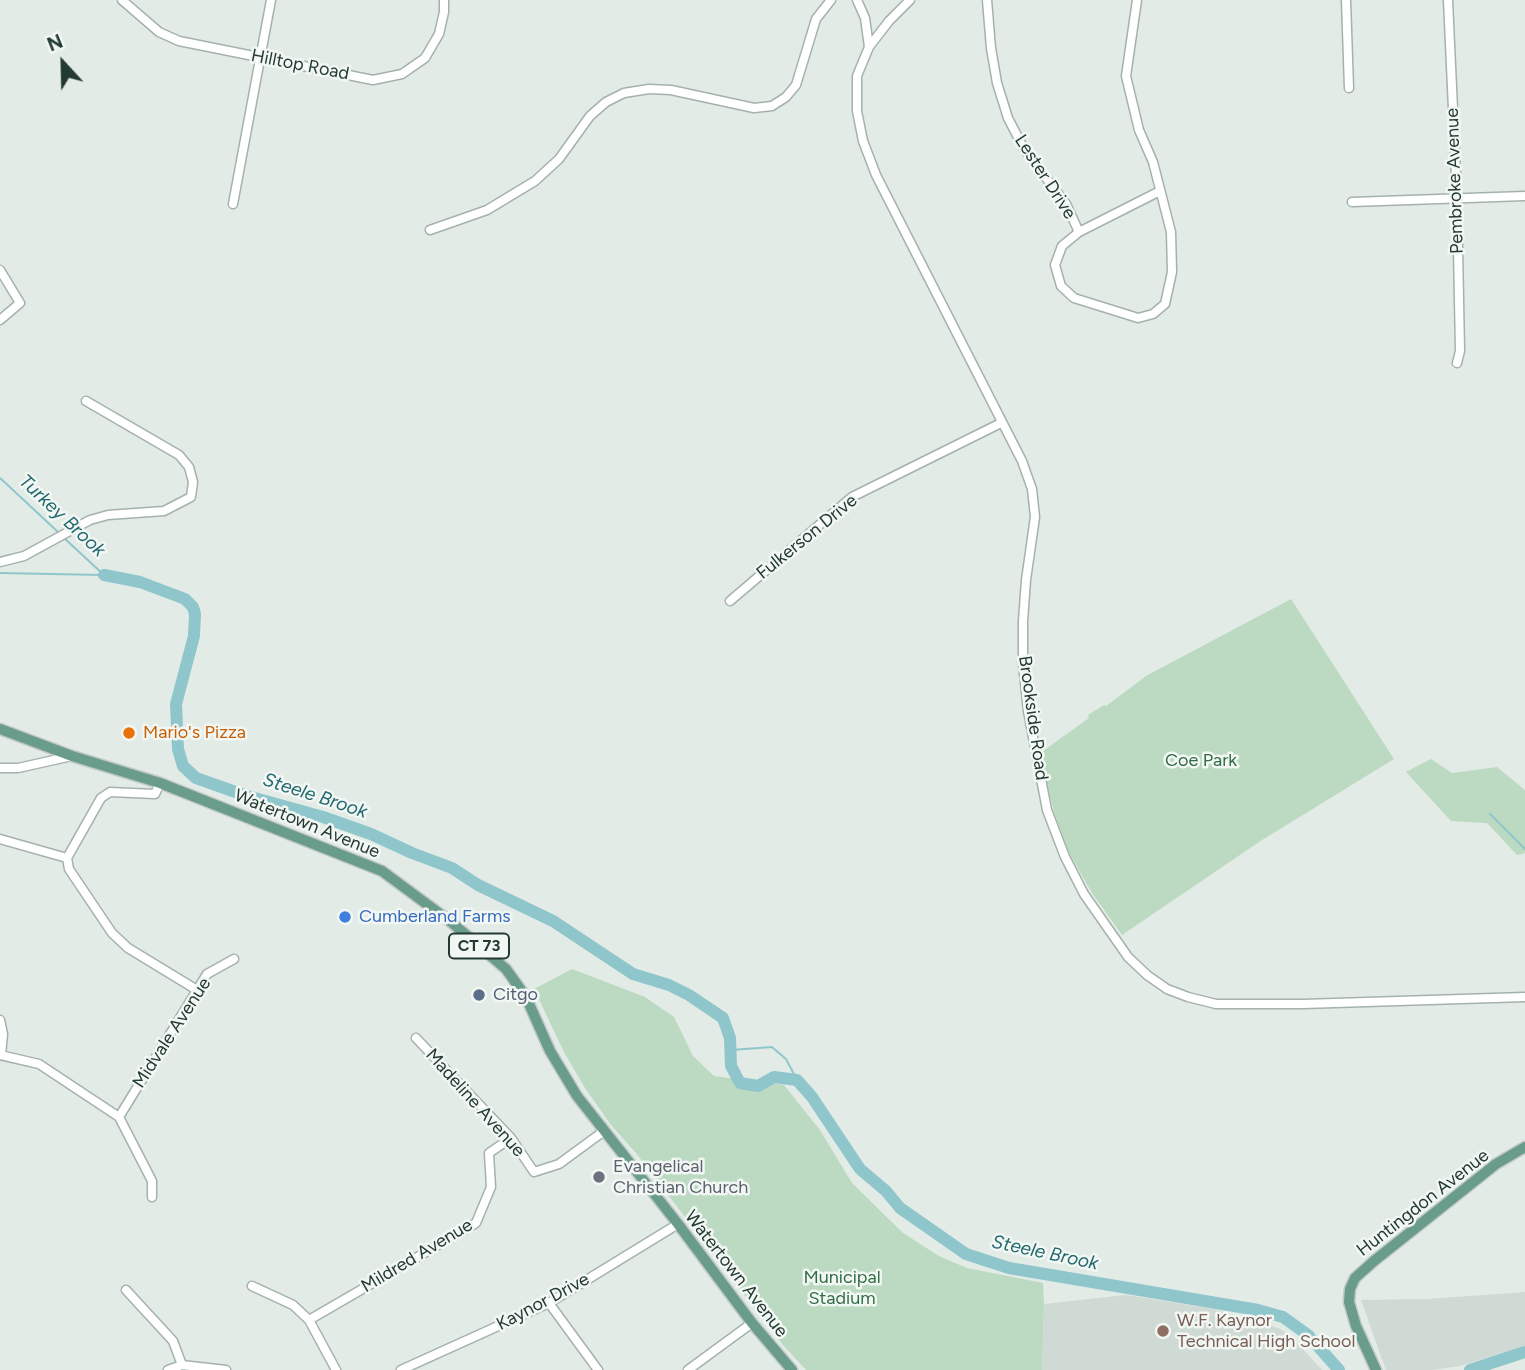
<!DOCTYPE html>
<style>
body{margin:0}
#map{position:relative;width:1525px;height:1370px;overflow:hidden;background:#e2ebe6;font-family:Figtree,sans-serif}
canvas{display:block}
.north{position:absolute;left:28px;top:28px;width:70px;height:70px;-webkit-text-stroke:5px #f2f7f4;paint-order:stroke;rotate:338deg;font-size:19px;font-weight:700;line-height:28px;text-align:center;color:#233a32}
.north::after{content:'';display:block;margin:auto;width:24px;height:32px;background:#233a32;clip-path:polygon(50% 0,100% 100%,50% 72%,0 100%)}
</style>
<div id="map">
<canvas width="1525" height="1370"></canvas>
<div class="north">N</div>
</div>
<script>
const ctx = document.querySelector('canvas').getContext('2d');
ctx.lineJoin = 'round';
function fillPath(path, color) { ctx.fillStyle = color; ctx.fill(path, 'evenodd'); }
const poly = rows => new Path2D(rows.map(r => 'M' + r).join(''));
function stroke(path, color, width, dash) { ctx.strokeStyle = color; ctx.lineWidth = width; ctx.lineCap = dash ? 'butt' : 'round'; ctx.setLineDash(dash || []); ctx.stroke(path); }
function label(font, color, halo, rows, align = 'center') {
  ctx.font = font + ' Figtree,sans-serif'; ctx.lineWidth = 5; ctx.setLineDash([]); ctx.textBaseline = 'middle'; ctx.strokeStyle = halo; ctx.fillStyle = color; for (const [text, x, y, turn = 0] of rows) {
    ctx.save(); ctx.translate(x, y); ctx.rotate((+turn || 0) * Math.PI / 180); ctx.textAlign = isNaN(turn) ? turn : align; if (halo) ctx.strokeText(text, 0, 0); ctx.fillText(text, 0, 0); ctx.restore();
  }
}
const built = poly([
 [1525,1292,1525,1346,1460,1366,1432,1370,1386,1370,1361,1300,1427,1299],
 [1126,1295,1214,1309,1278,1328,1289,1334,1322,1370,1042,1370,1044,1304]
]);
const green = poly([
 [1291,599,1394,759,1262,840,1122,935,1092,893,1069,853,1054,812,1039,754,1089,718,1088,715,1104,705,1106,706,1146,676],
 [1431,759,1452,773,1497,767,1525,790,1525,853,1517,855,1487,823,1451,821,1406,772],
 [572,969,645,997,674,1017,693,1056,714,1076,784,1085,820,1130,852,1183,903,1233,939,1256,967,1268,1043,1283,1044,1304,1042,1370,806,1370,783,1345,636,1153,611,1125,585,1088,564,1052,534,989]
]);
const stream = poly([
 [0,478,58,532],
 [64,538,104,575],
 [0,573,103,575],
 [1490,814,1525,849],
 [731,1050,772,1047,786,1059,797,1080]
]);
const river = poly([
 [104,575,140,582,185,599,193,607,195,614,194,636,176,704,178,749,183,766,196,778,244,795,323,817,371,834,412,853,452,868,478,885,553,921,633,974,669,985,689,995,723,1018,730,1038,731,1066,740,1083,758,1086,774,1077,797,1080,812,1097,860,1169,886,1191,900,1208,966,1254,1009,1268,1258,1310,1283,1317,1308,1335,1339,1370],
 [1470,1370,1525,1352]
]);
const minor = poly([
 [122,0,159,32,179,41,373,80,402,74,425,58,439,34,444,12,444,0],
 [857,0,865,18,869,47],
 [910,0,889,21,869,47,857,76,857,111,863,141,876,175,1022,461,1032,489,1035,517,1026,580,1023,621,1023,664,1028,711,1047,810,1065,857,1084,894,1128,957,1147,975,1167,989,1188,997,1216,1004,1303,1004,1525,997],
 [987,0,991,48,997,83,1008,118,1024,149,1066,204,1079,232],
 [1137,0,1126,76,1139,130,1153,162,1171,232,1172,272,1165,304,1153,314,1138,318,1074,298,1061,286,1055,265,1062,246,1079,232,1160,191],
 [1346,0,1349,88],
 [1448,0,1457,197,1460,351,1457,363],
 [1352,202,1525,196],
 [233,204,271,0],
 [430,230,487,210,535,181,559,159,590,116,606,102,624,93,649,89,671,90,754,108,772,106,786,97,796,85,816,19,831,0],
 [0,270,20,303,0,320],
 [0,562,24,556,90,520,108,515,164,511,191,497,193,482,189,467,179,455,86,401],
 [730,601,852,497,1001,423],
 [0,768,18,768,72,756],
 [0,839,67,858,69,869,112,933,128,948,197,990],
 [67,858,101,798,110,792,155,794,160,783],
 [0,1020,3,1034,1,1055],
 [416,1038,511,1138,534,1172,559,1164,604,1131],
 [0,1055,39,1064,119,1117,152,1181,152,1197],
 [119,1117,207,974,234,959],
 [252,1286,293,1305,309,1320,336,1370],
 [126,1290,173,1341,182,1365],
 [549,1303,598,1370],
 [309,1320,476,1223,491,1187,489,1153,511,1138],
 [168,1370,182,1365,226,1370],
 [401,1370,549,1303,678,1224],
 [688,1370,752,1323]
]);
const major = poly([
 [0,729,72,756,160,783,382,871,451,922,506,969,526,997,550,1051,577,1096,678,1224,752,1323,792,1370],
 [1376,1370,1356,1326,1349,1302,1350,1289,1355,1278,1374,1261,1496,1164,1525,1147]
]);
const markers = [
 [129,733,7,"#e8710a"],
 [345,917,7,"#3f7fe0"],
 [479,995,7,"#5c6f8a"],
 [599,1177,7,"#6b7280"],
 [1163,1331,7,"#8d6e63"]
];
const shields = [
 [479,946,60]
];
const shieldNames = [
 ["CT 73",479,946]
];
const streetNames = [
 ["Hilltop Road",300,65,11],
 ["Lester Drive",1045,177,57],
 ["Pembroke Avenue",1455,181,-92],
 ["Fulkerson Drive",807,537,-39],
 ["Brookside Road",1033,718,82],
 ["Watertown Avenue",307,824,22],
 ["Midvale Avenue",172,1033,-57],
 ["Madeline Avenue",475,1103,48],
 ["Huntingdon Avenue",1423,1203,-38],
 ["Mildred Avenue",417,1256,-31],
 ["Watertown Avenue",736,1274,52],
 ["Kaynor Drive",543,1302,-28]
];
const foodNames = [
 ["Mario's Pizza",143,733]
];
const parkNames = [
 ["Coe Park",1201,761],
 ["Municipal",842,1278],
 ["Stadium",842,1299]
];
const shopNames = [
 ["Cumberland Farms",359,917]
];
const serviceNames = [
 ["Citgo",493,995]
];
const worshipNames = [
 ["Evangelical",613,1167],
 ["Christian Church",613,1188]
];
const educationNames = [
 ["W.F. Kaynor",1177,1321],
 ["Technical High School",1177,1342]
];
const waterNames = [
 ["Turkey Brook",62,516,43],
 ["Steele Brook",315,796,18],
 ["Steele Brook",1045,1253,12]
];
fillPath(built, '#d0dad5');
fillPath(green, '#bcdac2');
stroke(stream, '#8fc6cb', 2);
stroke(river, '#8fc6cb', 12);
stroke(minor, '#a5b2ac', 11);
stroke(major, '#c1c8c6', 13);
stroke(minor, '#fff', 8);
stroke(major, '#6a9c8b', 10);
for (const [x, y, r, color] of markers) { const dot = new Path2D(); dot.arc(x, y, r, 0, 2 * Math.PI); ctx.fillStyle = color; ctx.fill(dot); stroke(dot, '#f2f7f4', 2.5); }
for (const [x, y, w] of shields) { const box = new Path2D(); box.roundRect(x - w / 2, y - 12.5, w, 25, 5); ctx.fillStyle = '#f2f7f4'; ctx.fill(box); stroke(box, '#233a32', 2); }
label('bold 16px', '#233a32', null, shieldNames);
label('18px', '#233a32', '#f2f7f4', streetNames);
label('18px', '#c56008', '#f2f7f4', foodNames, 'left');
label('18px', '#316d44', '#f2f7f4', parkNames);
label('18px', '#366cbe', '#f2f7f4', shopNames, 'left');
label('18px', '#4e5e75', '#f2f7f4', serviceNames, 'left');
label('18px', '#5b616d', '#f2f7f4', worshipNames, 'left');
label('18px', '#785e54', '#f2f7f4', educationNames, 'left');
label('italic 19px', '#236970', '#f2f7f4', waterNames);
</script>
